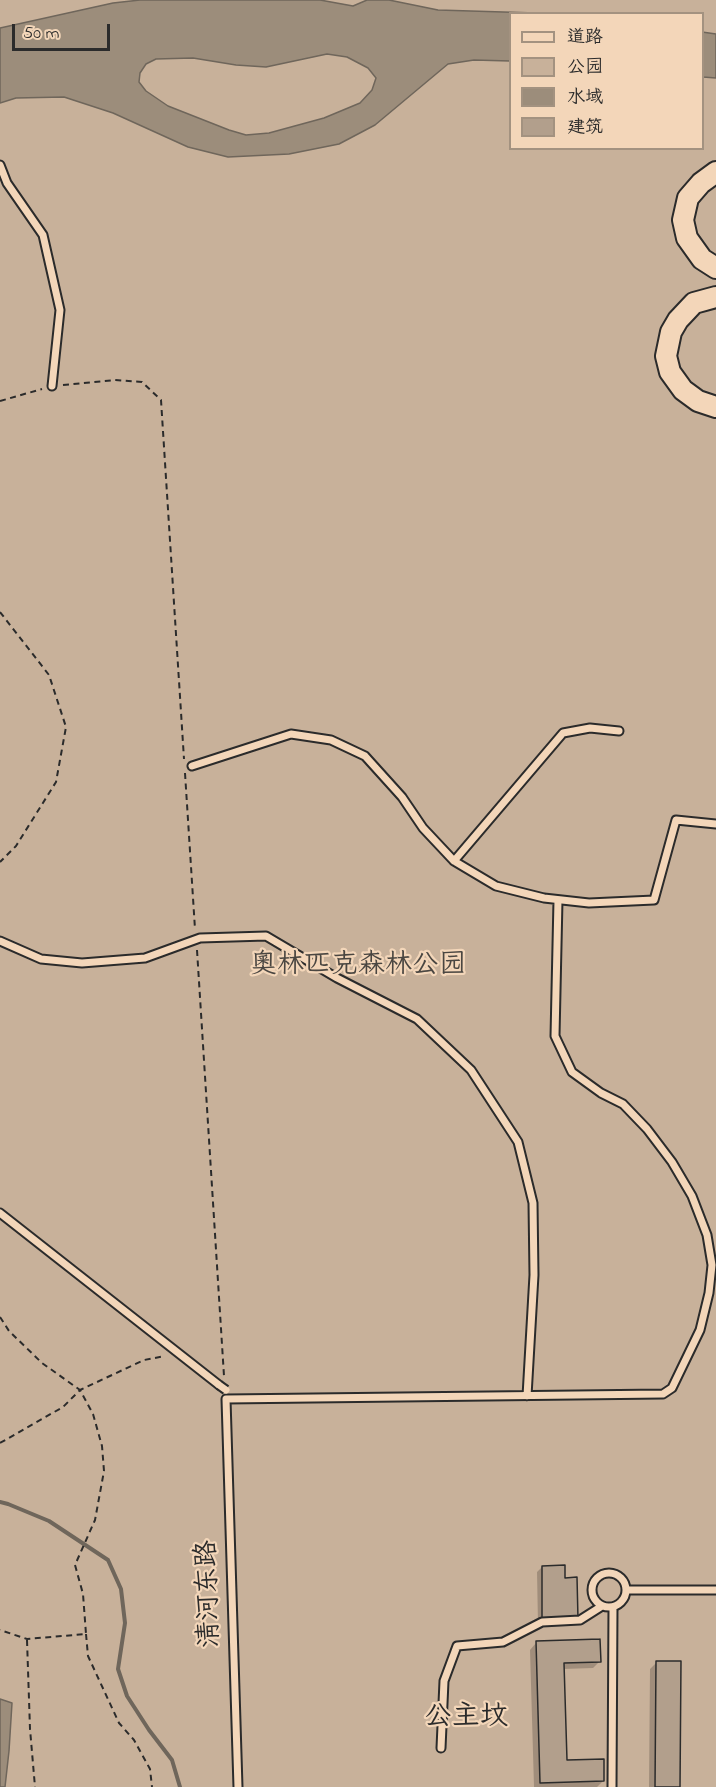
<!DOCTYPE html>
<meta charset="utf-8">
<style>
body{margin:0}
#map{position:relative;width:716px;height:1787px;overflow:hidden;background:#e7ccb1;font-family:"Indie Flower","LXGW WenKai TC",sans-serif}
canvas{display:block}
.legend{position:absolute;left:509px;top:12px;width:195px;height:138px;box-sizing:border-box;background:#f3d6b9;border:2px solid #a39280;margin:0;padding:8px 10px;list-style:none;font-size:18px;color:#2b2b2b}
.legend li{display:flex;align-items:center;gap:12px;height:30px}
.legend b{width:30px;border:2px solid #a39280}
.scale{position:absolute;left:12px;top:24px;width:98px;height:27px;box-sizing:border-box;border:3px solid #2b2b2b;border-top:0;padding-left:8px;font-size:18px;line-height:21px;white-space:nowrap;color:#2b2b2b;-webkit-text-stroke:4px #f3d6b9;paint-order:stroke}
</style>
<div id="map">
<canvas width="716" height="1787"></canvas>
<ul class="legend">
<li><b style="height:8px;background:#f3d6b9"></b>道路</li>
<li><b style="height:16px;background:#c8b19a"></b>公园</li>
<li><b style="height:16px;background:#9c8d7b"></b>水域</li>
<li><b style="height:16px;background:#b29f8c"></b>建筑</li>
</ul>
<div class="scale">50 m</div>
</div>
<script>
const ctx = document.querySelector('canvas').getContext('2d');
ctx.lineJoin = 'round';
function fillPath(path, color) { ctx.fillStyle = color; ctx.fill(path, 'evenodd'); }
const poly = rows => new Path2D(rows.map(r => 'M' + r).join(''));
function stroke(path, color, width, dash) { ctx.strokeStyle = color; ctx.lineWidth = width; ctx.lineCap = dash ? 'butt' : 'round'; ctx.setLineDash(dash || []); ctx.stroke(path); }
function label(font, color, halo, rows, align = 'center') {
  ctx.font = font + ' "Indie Flower","LXGW WenKai TC",sans-serif'; ctx.lineWidth = 4.5; ctx.setLineDash([]); ctx.textBaseline = 'middle'; ctx.strokeStyle = halo; ctx.fillStyle = color; for (const [text, x, y, turn = 0] of rows) {
    ctx.save(); ctx.translate(x, y); ctx.rotate((+turn || 0) * Math.PI / 180); ctx.textAlign = isNaN(turn) ? turn : align; if (halo) ctx.strokeText(text, 0, 0); ctx.fillText(text, 0, 0); ctx.restore();
  }
}
const green = poly([
 [0,0,716,0,716,1787,0,1787],
 [510,14,702,14,702,148,510,148]
]);
const water = poly([
 [140,0,320,0,353,6,367,0,389,0,438,10,536,13,510,14,510,61,474,60,448,64,375,125,339,144,289,154,228,157,188,147,113,113,64,97,16,98,0,103,0,28,113,3,140,0],
 [327,54,347,57,368,68,376,78,372,90,360,103,324,118,269,133,246,135,229,130,168,106,146,91,139,82,140,73,146,64,156,59,193,58,236,65,266,67,327,54],
 [702,32,716,34,716,78,703,77,702,32],
 [0,1699,12,1703,9,1751,5,1787,0,1787,0,1699]
]);
const shadow = poly([
 [542,1567,564,1579,572,1623,538,1624,537,1572],
 [536,1643,599,1662,593,1668,563,1669,566,1761,603,1781,597,1787,534,1787,530,1650],
 [657,1662,677,1787,649,1787,650,1669]
]);
const stream = poly([
 [0,1502,8,1504,49,1521,108,1560,121,1589,125,1623,118,1669,127,1696,149,1730,172,1760,180,1787]
]);
const building = poly([
 [565,1565,565,1578,577,1577,578,1619,542,1619,542,1566,565,1565],
 [600,1639,601,1662,564,1663,567,1760,604,1759,604,1781,540,1783,536,1641,600,1639],
 [656,1661,681,1661,680,1787,655,1787,656,1661]
]);
const path = poly([
 [63,385,115,380,142,382,161,400,184,759],
 [0,401,42,389],
 [0,612,49,675,66,727,56,782,16,846,0,862],
 [185,773,195,929],
 [197,950,224,1376],
 [0,1317,9,1331,42,1363,80,1390,93,1414,102,1446,104,1471,95,1520,75,1565,83,1594,86,1634,27,1639,0,1630],
 [0,1443,63,1407,80,1390,144,1360,165,1356],
 [86,1634,88,1656,119,1723,134,1740,150,1769,152,1787],
 [27,1640,30,1729,35,1787]
]);
const service = poly([
 [0,165,7,183,43,235,60,310,52,386],
 [192,766,291,734,331,740,365,756,402,797,423,828,454,861,496,886,544,898,589,903,654,900,676,820,716,824],
 [454,861,563,733,590,728,619,731],
 [0,941,41,959,82,963,145,958,200,938,266,936,337,978,417,1019,471,1070,518,1142,533,1203,534,1275,527,1396],
 [0,1213,219,1385],
 '592 1590a17 17 0 1 1 34 0a17 17 0 1 1-34 0Z',
 [626,1590,716,1590],
 [441,1748,444,1681,457,1646,503,1642,542,1622,580,1620,602,1606],
 [238,1787,226,1399,663,1394,672,1388,700,1330,709,1293,712,1265,707,1235,692,1196,672,1162,647,1129,623,1104,601,1093,572,1072,555,1036,558,900],
 [612,1787,613,1607]
]);
const secondary = poly([
 [716,172,701,183,688,198,683,220,687,238,702,259,716,268],
 [716,297,694,303,678,320,671,332,666,356,670,372,683,390,698,401,716,407]
]);
const serviceBridge = poly([
 [219,1385,226,1390]
]);
const parkNames = [
 ["奥林匹克森林公园",358,968]
];
const streetNames = [
 ["清河东路",211,1594,-92]
];
const neighbourhoodNames = [
 ["公主坟",466,1719]
];
fillPath(green, '#c8b19a');
fillPath(water, '#9c8d7b');
stroke(water, '#6f665b', 1.5);
fillPath(shadow, '#0003');
stroke(stream, '#6f665b', 4);
fillPath(building, '#b29f8c');
stroke(building, '#2b2b2b', 1.5);
stroke(service, '#2b2b2b', 11);
stroke(secondary, '#2b2b2b', 24);
stroke(path, '#2b2b2b', 2, [6, 4.5]);
stroke(service, '#f3d6b9', 7);
stroke(secondary, '#f3d6b9', 20);
stroke(serviceBridge, '#2b2b2b', 11, []);
stroke(serviceBridge, '#f3d6b9', 7);
label('27px', '#4a4641', '#f3d6b9', parkNames);
label('27px', '#2b2b2b', '#f3d6b9', streetNames);
label('28px', '#2b2b2b', '#f3d6b9', neighbourhoodNames);
</script>
